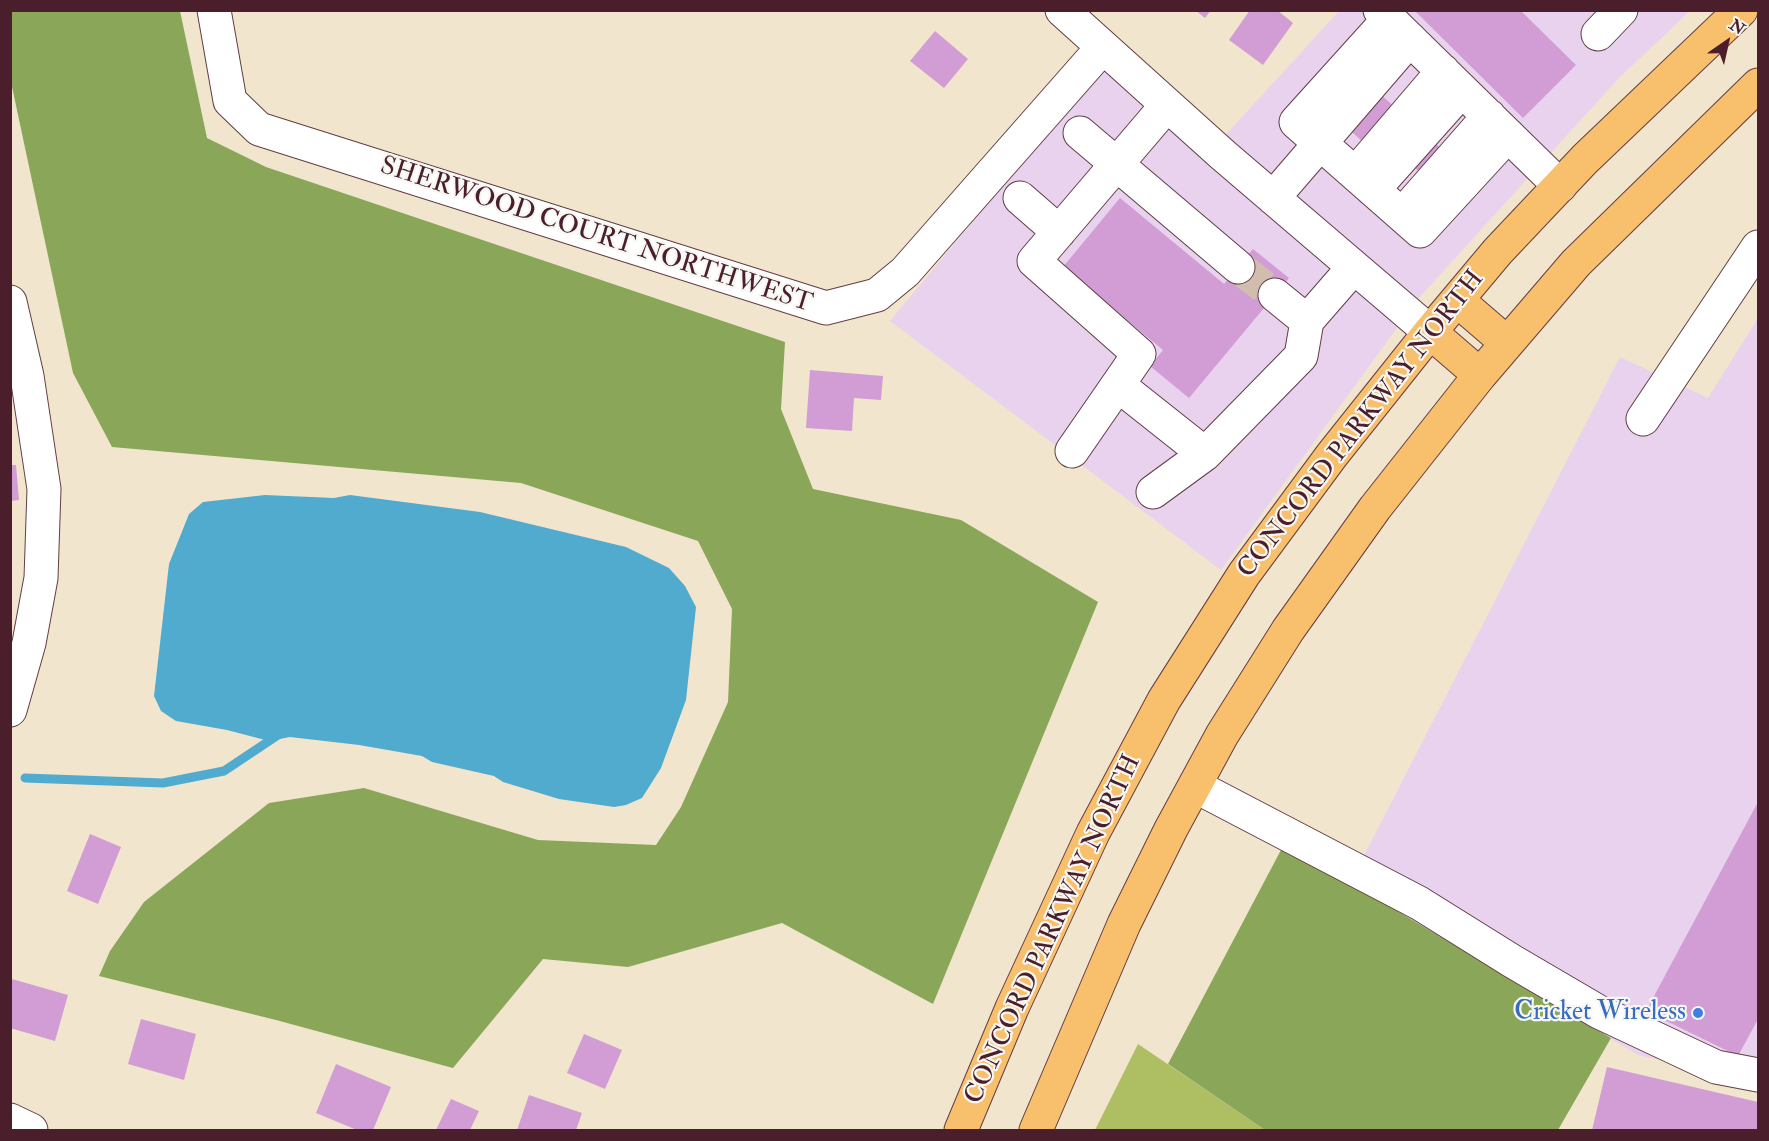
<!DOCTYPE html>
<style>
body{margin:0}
#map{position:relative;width:1769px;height:1141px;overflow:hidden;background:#f2e5ce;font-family:"IM FELL Double Pica",serif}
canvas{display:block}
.frame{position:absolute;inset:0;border:12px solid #4a1f2b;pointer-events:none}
.north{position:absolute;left:1697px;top:12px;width:60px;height:60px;-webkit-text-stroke:4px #f6f6f2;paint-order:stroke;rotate:34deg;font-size:16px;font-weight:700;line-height:24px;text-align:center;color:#4a1f2b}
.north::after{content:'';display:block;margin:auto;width:21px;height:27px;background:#4a1f2b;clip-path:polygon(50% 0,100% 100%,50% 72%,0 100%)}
</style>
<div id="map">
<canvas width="1769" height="1141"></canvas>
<div class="frame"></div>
<div class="north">N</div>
</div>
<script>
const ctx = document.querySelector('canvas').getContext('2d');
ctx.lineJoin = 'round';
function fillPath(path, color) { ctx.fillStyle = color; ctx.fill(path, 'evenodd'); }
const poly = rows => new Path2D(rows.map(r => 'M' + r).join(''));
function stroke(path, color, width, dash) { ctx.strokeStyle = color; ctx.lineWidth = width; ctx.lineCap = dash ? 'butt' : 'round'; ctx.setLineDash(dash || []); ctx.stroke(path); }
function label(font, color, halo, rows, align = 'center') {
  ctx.font = font + ' "IM FELL Double Pica",serif'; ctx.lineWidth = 4.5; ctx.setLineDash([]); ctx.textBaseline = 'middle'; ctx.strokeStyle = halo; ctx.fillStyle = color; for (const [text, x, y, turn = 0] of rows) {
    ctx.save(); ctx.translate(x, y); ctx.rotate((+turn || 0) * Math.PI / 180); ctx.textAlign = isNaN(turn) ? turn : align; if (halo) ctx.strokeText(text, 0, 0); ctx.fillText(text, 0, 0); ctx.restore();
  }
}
const built = poly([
 [1339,11,1690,11,1619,78,1418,299,1221,570,890,321,1105,63,1209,153],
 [1758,318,1758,1080,1638,1055,1350,883,1620,357,1708,398]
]);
const green = poly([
 [1138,1044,1265,1130,1095,1130]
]);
const forest = poly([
 [10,11,180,11,207,138,266,167,785,342,781,409,813,489,961,520,1098,602,933,1004,782,923,628,967,543,959,453,1068,276,1020,99,976,110,951,144,902,269,803,364,788,538,840,656,845,681,807,728,702,732,609,698,541,521,483,112,447,73,373,11,82],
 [1282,848,1350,883,1611,1038,1558,1130,1265,1130,1168,1064]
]);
const water = poly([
 [265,495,334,498,350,495,480,512,626,547,669,568,685,586,696,607,686,700,661,768,642,798,626,805,614,807,559,799,503,782,494,776,432,762,422,756,359,745,290,737,269,741,227,730,176,721,161,711,154,696,169,564,189,514,203,502]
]);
const stream = poly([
 [25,778,163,783,224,771,278,735]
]);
const building = poly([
 [1195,10,1211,10,1205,18],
 [1250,10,1277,10,1293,23,1263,65,1229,40],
 [1414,10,1520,10,1576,65,1523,118],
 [935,31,968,59,944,88,910,61],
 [1361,77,1462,167,1441,191,1372,130,1362,141,1329,112],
 [1120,198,1224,284,1253,249,1289,278,1189,398,1150,366,1163,350,1063,267],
 [810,370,883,376,881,400,854,398,852,431,806,428],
 [10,465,16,465,19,500,10,501],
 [1758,802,1758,1019,1738,1056,1646,1011],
 [90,834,121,847,98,904,67,891],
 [12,979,68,995,55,1041,10,1028,10,986],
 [141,1019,196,1034,184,1080,128,1064],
 [584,1034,622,1050,605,1089,567,1073],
 [336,1064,391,1087,373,1130,357,1130,316,1113],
 [1607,1067,1758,1102,1758,1130,1592,1130],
 [529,1095,582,1113,576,1130,517,1130],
 [451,1099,479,1111,470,1130,436,1130]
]);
const minorTunnel = poly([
 [1238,267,1275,295]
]);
const minor = poly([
 [214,10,230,101,259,129,826,308,877,295,905,272,1103,47],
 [1062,10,1223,155,1430,332],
 [1380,10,1560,186],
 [1389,19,1296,122,1420,231,1508,135],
 [1598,34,1621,10],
 [1080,133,1238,267],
 [1355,174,1443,71],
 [1373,190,1462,90],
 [1020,198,1059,232],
 [1273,198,1410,39],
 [1402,215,1489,116],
 [1275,295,1307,321],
 [10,302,27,376,44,489,41,578,29,643,10,710],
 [1118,385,1205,454],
 [1643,419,1758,247],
 [1072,451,1139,354,1034,261,1167,105],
 [1153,492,1205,454,1301,356,1307,321,1354,267],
 [1195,786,1419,903,1512,961,1599,1012,1716,1067,1758,1075],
 [10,1120,31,1130]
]);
const highway = poly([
 [1457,300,1507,343],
 [1430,332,1480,375],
 [961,1130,1012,1008,1093,833,1164,700,1244,574,1332,455,1430,332,1498,251,1585,159,1741,10],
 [1036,1130,1124,924,1171,829,1222,735,1288,630,1375,508,1480,375,1576,263,1758,85]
]);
const markers = [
 [1698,1013,6,"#3f7fe0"]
];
const streetNames = [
 ["SHERWOOD COURT NORTHWEST",596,236,18],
 ["CONCORD PARKWAY NORTH",1362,425,-52],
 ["CONCORD PARKWAY NORTH",1054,930,-65]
];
const shopNames = [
 ["Cricket Wireless",1686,1013]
];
fillPath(built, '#e8d2ee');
fillPath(green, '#aebf63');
fillPath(forest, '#8aa659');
fillPath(water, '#50abce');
stroke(stream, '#50abce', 9);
fillPath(building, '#d19dd4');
stroke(minorTunnel, '#d0bdad', 33, [33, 16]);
stroke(minor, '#633d43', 35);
stroke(highway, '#633d43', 35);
stroke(minor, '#fff', 33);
stroke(highway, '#f8bf6c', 33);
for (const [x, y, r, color] of markers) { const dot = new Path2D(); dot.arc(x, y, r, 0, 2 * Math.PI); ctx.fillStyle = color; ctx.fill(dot); stroke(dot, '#f6f6f2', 2); }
label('26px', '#4a1f2b', '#f6f6f2', streetNames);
label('26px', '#366cbe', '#f6f6f2', shopNames, 'right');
</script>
